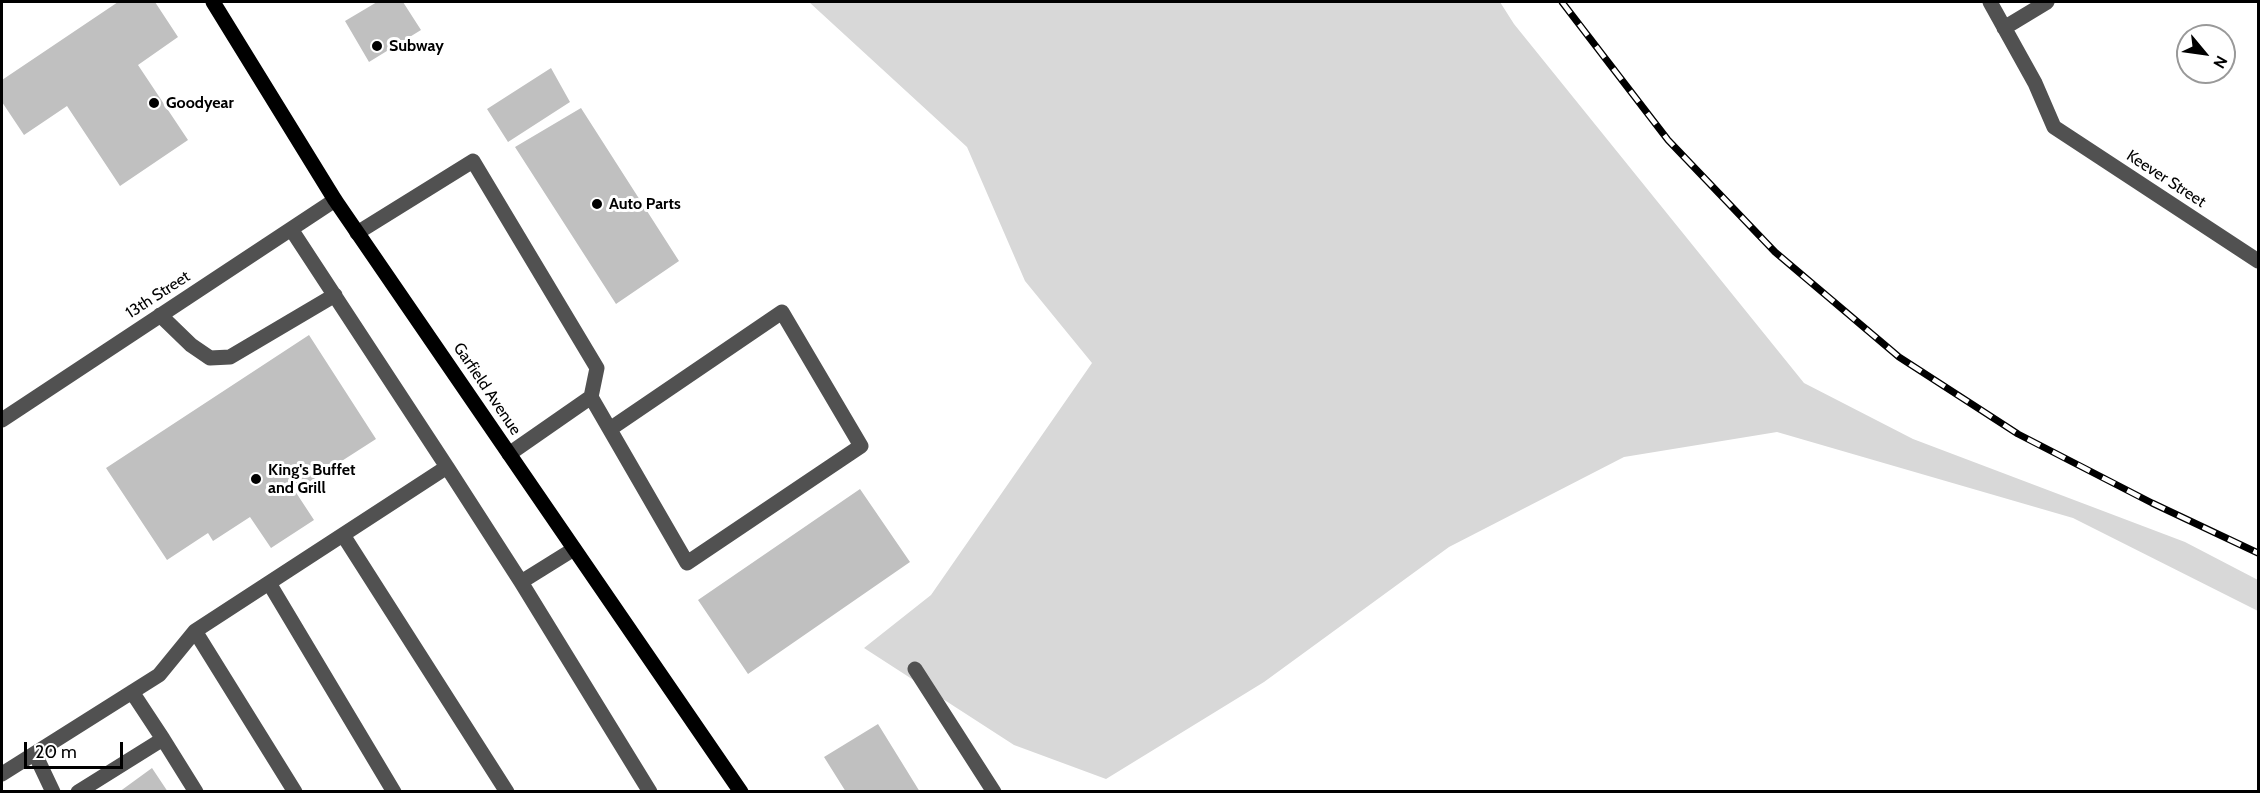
<!DOCTYPE html>
<style>
body{margin:0}
#map{position:relative;width:2260px;height:793px;overflow:hidden;background:#fff;font-family:Cabin,sans-serif}
canvas{display:block}
.frame{position:absolute;inset:0;border:3px solid #000;pointer-events:none}
.north{position:absolute;left:2176px;top:24px;width:60px;height:60px;box-sizing:border-box;background:#fff;border:2px solid #999;border-radius:50%;rotate:119deg;font-size:16px;font-weight:700;line-height:24px;text-align:center;color:#000}
.north::after{content:'';display:block;margin:auto;width:21px;height:27px;background:#000;clip-path:polygon(50% 0,100% 100%,50% 72%,0 100%)}
.scale{position:absolute;left:24px;top:742px;width:99px;height:27px;box-sizing:border-box;border:3px solid #000;border-top:0;padding-left:8px;font-size:18px;line-height:21px;white-space:nowrap;color:#000;-webkit-text-stroke:4px #fff;paint-order:stroke}
</style>
<div id="map">
<canvas width="2260" height="793"></canvas>
<div class="frame"></div>
<div class="north">N</div>
<div class="scale">20 m</div>
</div>
<script>
const ctx = document.querySelector('canvas').getContext('2d');
ctx.lineJoin = 'round';
function fillPath(path, color) { ctx.fillStyle = color; ctx.fill(path, 'evenodd'); }
const poly = rows => new Path2D(rows.map(r => 'M' + r).join(''));
function stroke(path, color, width, dash) { ctx.strokeStyle = color; ctx.lineWidth = width; ctx.lineCap = dash ? 'butt' : 'round'; ctx.setLineDash(dash || []); ctx.stroke(path); }
function label(font, color, halo, rows, align = 'center') {
  ctx.font = font + ' Cabin,sans-serif'; ctx.lineWidth = 6; ctx.setLineDash([]); ctx.textBaseline = 'middle'; ctx.strokeStyle = halo; ctx.fillStyle = color; for (const [text, x, y, turn = 0] of rows) {
    ctx.save(); ctx.translate(x, y); ctx.rotate((+turn || 0) * Math.PI / 180); ctx.textAlign = isNaN(turn) ? turn : align; if (halo) ctx.strokeText(text, 0, 0); ctx.fillText(text, 0, 0); ctx.restore();
  }
}
const green = poly([
 [809,2,1500,2,1514,24,1804,383,1913,439,2185,542,2258,580,2258,611,2073,518,1777,432,1624,457,1449,547,1264,682,1106,779,1014,745,864,648,931,595,1092,363,1025,281,967,147]
]);
const building = poly([
 [118,2,155,2,178,37,138,65,188,140,120,186,67,106,24,135,2,102,2,80],
 [377,2,403,2,421,30,369,62,345,21],
 [551,68,570,102,508,142,487,109],
 [581,108,679,261,616,304,515,147],
 [309,335,376,439,295,491,314,520,271,548,250,517,213,541,208,533,167,560,106,468],
 [860,489,910,562,748,674,698,600],
 [878,724,920,792,846,792,824,757],
 [152,768,168,792,119,792]
]);
const minor = poly([
 [1990,2,2035,83,2054,127,2258,261],
 [2004,28,2047,2],
 [357,233,473,161,597,368,591,397,509,454],
 [160,315,191,345,210,358,230,357,335,295],
 [591,397,687,563,861,446,782,312,610,429],
 [2,420,335,200],
 [447,467,521,582,650,792],
 [343,535,507,792],
 [521,582,574,549],
 [269,583,394,792],
 [195,631,295,792],
 [915,669,994,792],
 [163,739,196,792],
 [35,754,53,792],
 [2,774,159,675,195,631,447,467,291,229],
 [78,792,163,739,132,692]
]);
const major = poly([
 [213,2,335,200,741,792]
]);
const rail = poly([
 [1562,2,1668,140,1775,252,1899,357,2018,434,2152,503,2258,553]
]);
const markers = [
 [377,46,6,"#000"],
 [154,103,6,"#000"],
 [597,204,6,"#000"],
 [256,479,6,"#000"]
];
const poiNames = [
 ["Subway",389,46],
 ["Goodyear",166,103],
 ["Auto Parts",609,204],
 ["King's Buffet",268,470],
 ["and Grill",268,488]
];
const streetNames = [
 ["Keever Street",2166,179,33],
 ["13th Street",158,295,-33],
 ["Garfield Avenue",487,389,56]
];
fillPath(green, '#d8d8d8');
fillPath(building, '#c0c0c0');
stroke(minor, '#515151', 15);
stroke(major, '#000', 15);
stroke(rail, '#000', 7);
stroke(rail, '#fff', 4.5, [14]);
for (const [x, y, r, color] of markers) { const dot = new Path2D(); dot.arc(x, y, r, 0, 2 * Math.PI); ctx.fillStyle = color; ctx.fill(dot); stroke(dot, '#fff', 2); }
label('bold 16px', '#000', '#fff', poiNames, 'left');
label('16px', '#000', '#fff', streetNames);
</script>
